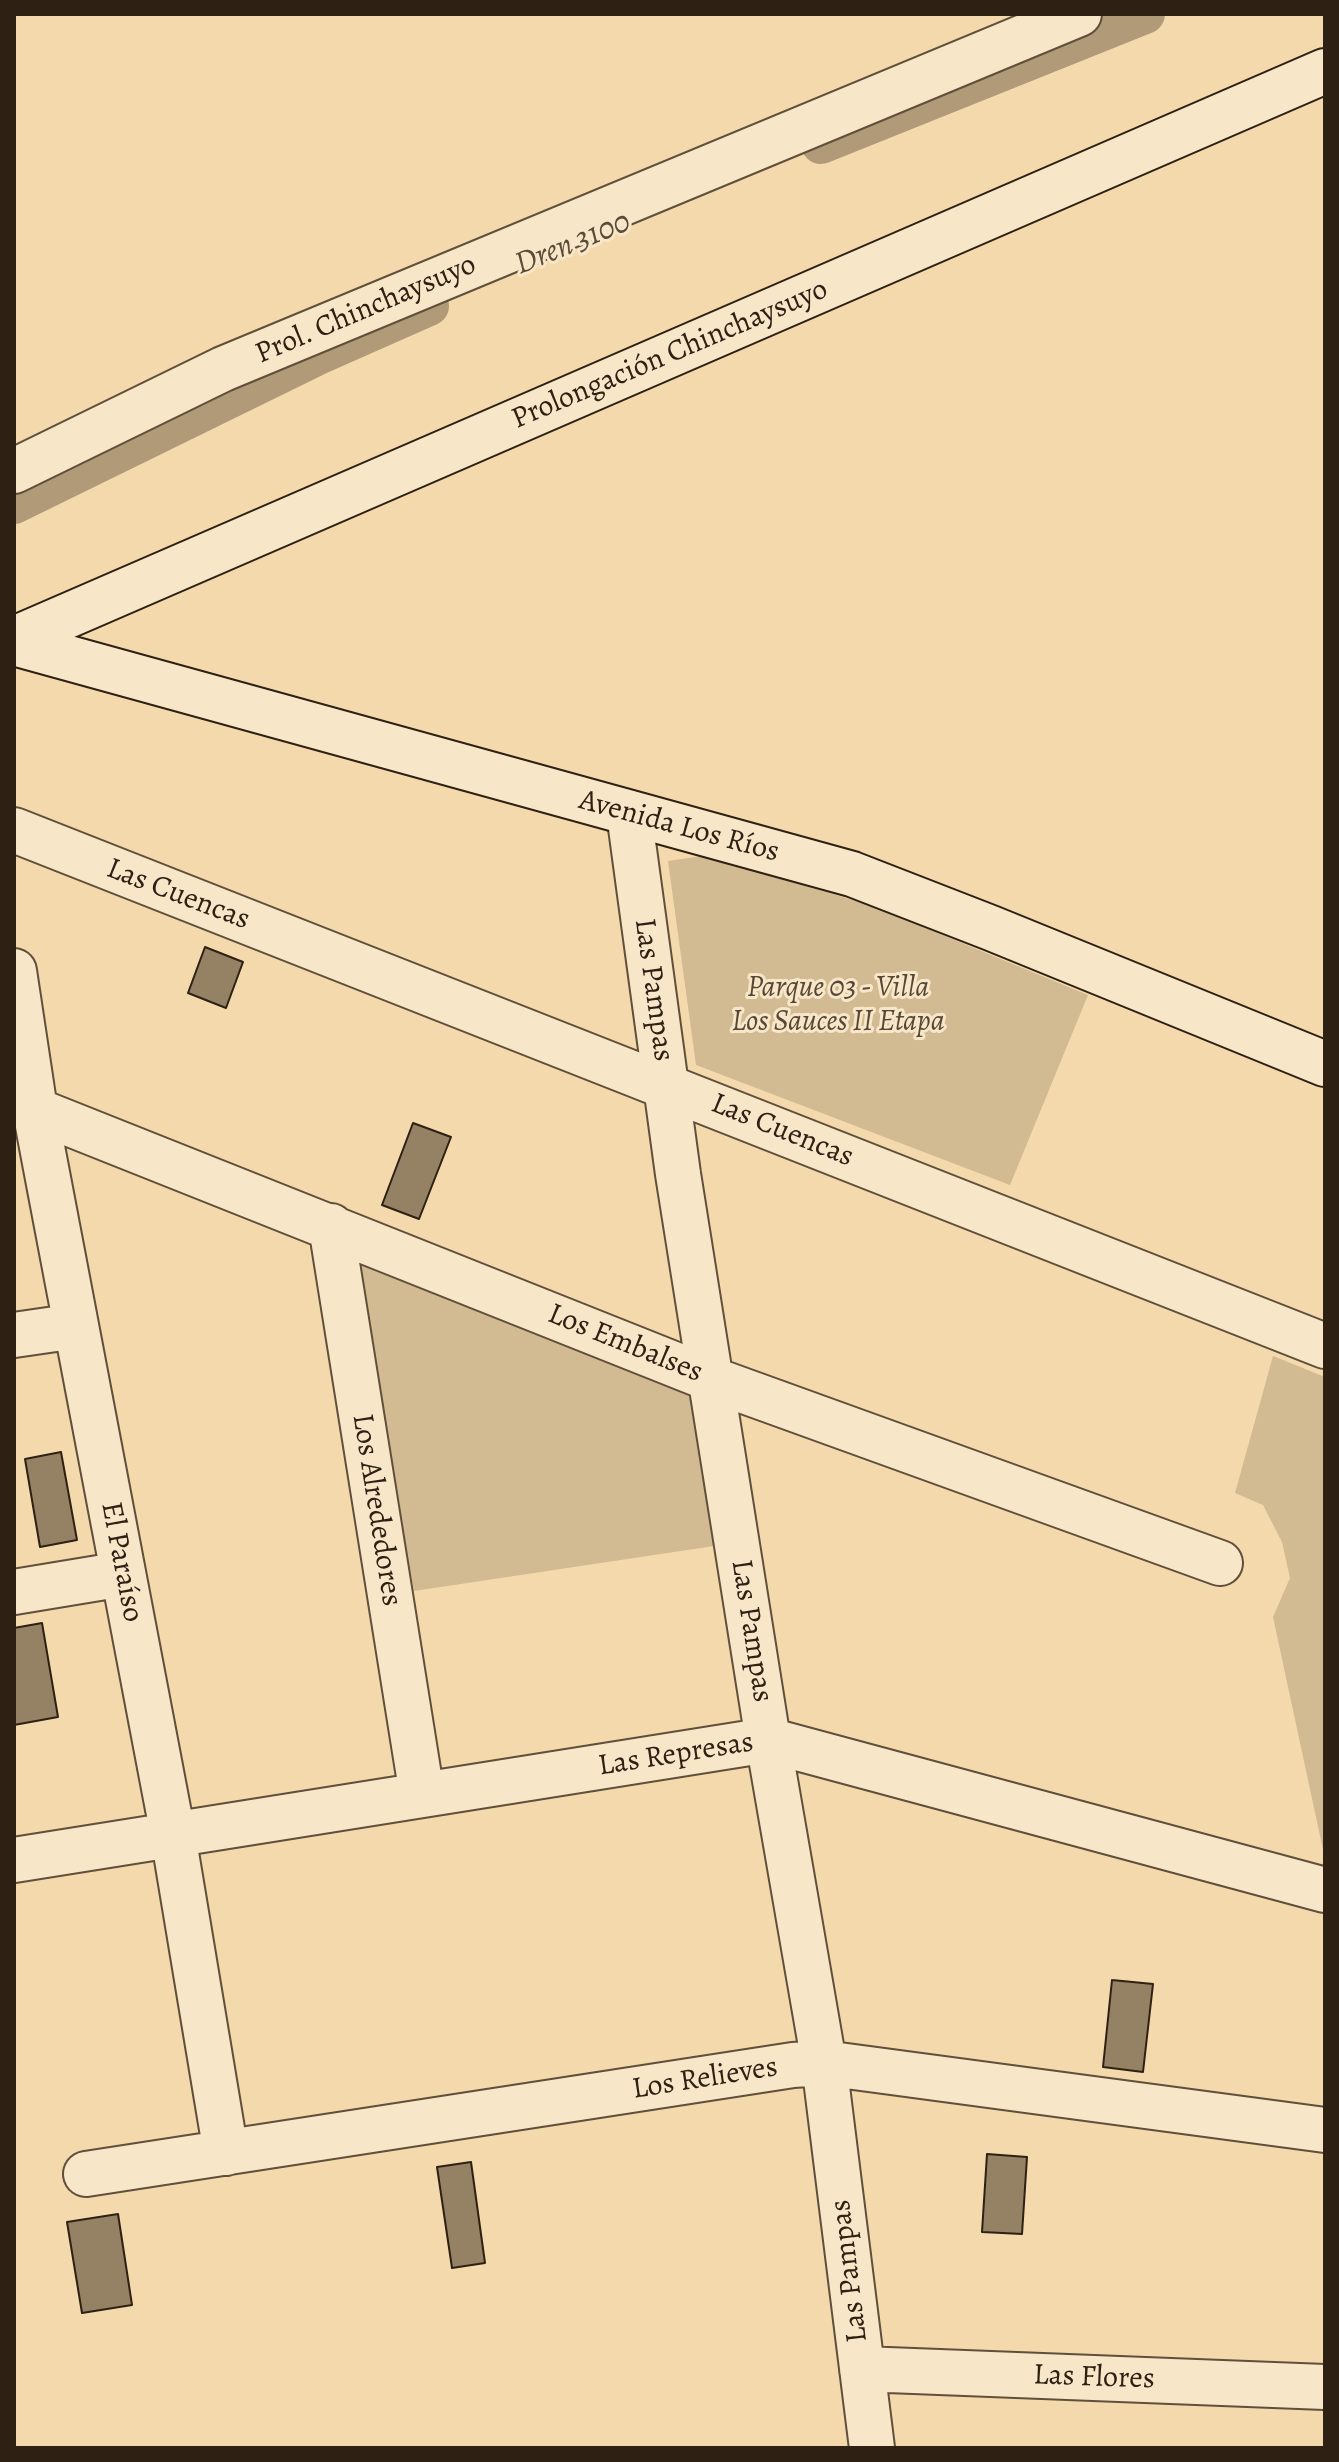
<!DOCTYPE html>
<meta charset="utf-8">
<style>
body{margin:0}
#map{position:relative;width:1339px;height:2462px;overflow:hidden;background:#f4d9ac;font-family:Alegreya,serif}
canvas{display:block}
.frame{position:absolute;inset:0;border:16px solid #2e2114;pointer-events:none}
</style>
<div id="map">
<canvas width="1339" height="2462"></canvas>
<div class="frame"></div>
</div>
<script>
const ctx = document.querySelector('canvas').getContext('2d');
ctx.lineJoin = 'round';
function fillPath(path, color) { ctx.fillStyle = color; ctx.fill(path, 'evenodd'); }
const poly = rows => new Path2D(rows.map(r => 'M' + r).join(''));
function stroke(path, color, width, dash) { ctx.strokeStyle = color; ctx.lineWidth = width; ctx.lineCap = dash ? 'butt' : 'round'; ctx.setLineDash(dash || []); ctx.stroke(path); }
function label(font, color, halo, rows, align = 'center') {
  ctx.font = font + ' Alegreya,serif'; ctx.lineWidth = 6; ctx.setLineDash([]); ctx.textBaseline = 'middle'; ctx.strokeStyle = halo; ctx.fillStyle = color; for (const [text, x, y, turn = 0] of rows) {
    ctx.save(); ctx.translate(x, y); ctx.rotate((+turn || 0) * Math.PI / 180); ctx.textAlign = isNaN(turn) ? turn : align; if (halo) ctx.strokeText(text, 0, 0); ctx.fillText(text, 0, 0); ctx.restore();
  }
}
const green = poly([
 [702,856,870,905,1088,995,1010,1185,696,1065,668,861],
 [367,1252,689,1390,714,1546,414,1591,354,1272],
 [1273,1356,1325,1377,1325,1859,1273,1617,1290,1578,1282,1542,1263,1505,1235,1493]
]);
const canal = poly([
 [821,144,1145,14],
 [14,504,318,355,429,306]
]);
const building = poly([
 [205,947,243,962,226,1008,188,993,205,947],
 [413,1123,451,1137,419,1219,382,1205,413,1123],
 [61,1452,77,1540,40,1547,25,1459,61,1452],
 [42,1623,58,1717,14,1725,14,1628,42,1623],
 [1112,1980,1153,1984,1143,2072,1103,2067,1112,1980],
 [987,2154,1027,2157,1022,2234,982,2232,987,2154],
 [471,2162,485,2263,452,2268,437,2167,471,2162],
 [118,2214,132,2305,82,2313,67,2222,118,2214]
]);
const street = poly([
 [14,471,223,369,1079,14],
 [629,813,678,1174,768,1740,824,2063,872,2448],
 [14,830,1325,1346],
 [14,971,35,1110,173,1835,226,2153],
 [35,1110,711,1379,1220,1563],
 [331,1226,422,1795],
 [14,1335,76,1326],
 [14,1592,123,1574],
 [14,1860,768,1740,1325,1890],
 [86,2174,793,2065,824,2063,1325,2130],
 [862,2369,1325,2387]
]);
const secondary = poly([
 [14,639,1325,71],
 [14,643,852,874,991,928,1325,1064]
]);
const streetNames = [
 ["Prol. Chinchaysuyo",366,310,-23],
 ["Prolongación Chinchaysuyo",670,355,-23],
 ["Avenida Los Ríos",679,827,15],
 ["Las Cuencas",178,895,21],
 ["Las Pampas",653,990,82],
 ["Las Cuencas",782,1131,22],
 ["Los Embalses",625,1344,22],
 ["Los Alrededores",376,1510,81],
 ["El Paraíso",121,1562,79],
 ["Las Pampas",751,1631,81],
 ["Las Represas",676,1755,-9],
 ["Los Relieves",705,2079,-9],
 ["Las Pampas",850,2271,-97],
 ["Las Flores",1094,2378,2]
];
const parkNames = [
 ["Parque 03 - Villa",838,989],
 ["Los Sauces II Etapa",838,1023]
];
const waterNames = [
 ["Dren 3100",573,244,-22]
];
fillPath(green, '#d2ba92');
stroke(canal, '#b19a78', 40);
fillPath(building, '#958163');
stroke(building, '#2e2114', 2);
stroke(street, '#604f3a', 48);
stroke(secondary, '#2e2114', 48);
stroke(street, '#f8e6c9', 44);
stroke(secondary, '#f8e6c9', 44);
label('30px', '#2e2114', '#f8e6c9', streetNames);
label('italic 30px', '#574734', '#f8e6c9', parkNames);
label('italic 32px', '#5c4b37', '#f8e6c9', waterNames);
</script>
